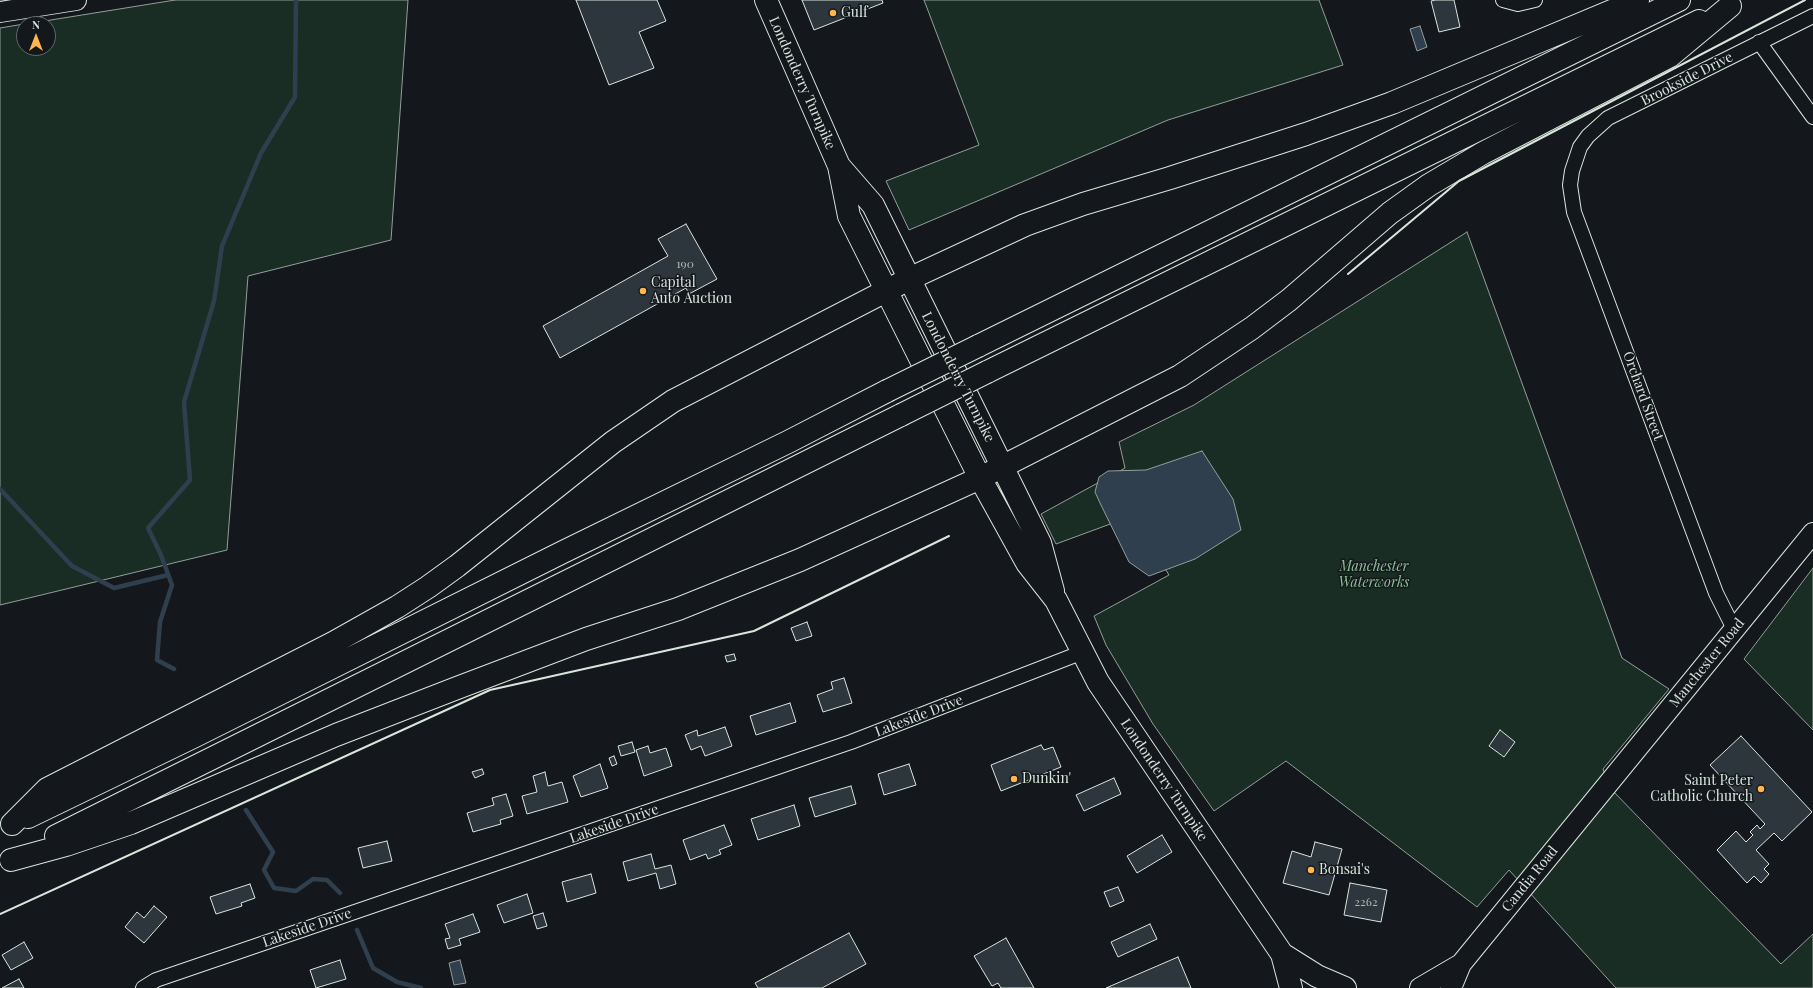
<!DOCTYPE html>
<style>
body{margin:0}
#map{position:relative;width:1813px;height:988px;overflow:hidden;background:#14181c;font-family:"Playfair Display",serif}
canvas{display:block}
.north{position:absolute;left:16px;top:16px;width:40px;height:40px;box-sizing:border-box;background:#14181c;border:1px solid #626a69;border-radius:50%;rotate:0deg;font-size:11px;font-weight:700;line-height:16px;text-align:center;color:#d8e6dc}
.north::after{content:'';display:block;margin:auto;width:14px;height:18px;background:#ffb74d;clip-path:polygon(50% 0,100% 100%,50% 72%,0 100%)}
</style>
<div id="map">
<canvas width="1813" height="988"></canvas>
<div class="north">N</div>
</div>
<script>
const ctx = document.querySelector('canvas').getContext('2d');
ctx.lineJoin = 'round';
function fillPath(path, color) { ctx.fillStyle = color; ctx.fill(path, 'evenodd'); }
const poly = rows => new Path2D(rows.map(r => 'M' + r).join(''));
function stroke(path, color, width, dash) { ctx.strokeStyle = color; ctx.lineWidth = width; ctx.lineCap = dash ? 'butt' : 'round'; ctx.setLineDash(dash || []); ctx.stroke(path); }
function label(font, color, halo, rows, align = 'center') {
  ctx.font = font + ' "Playfair Display",serif'; ctx.lineWidth = 3; ctx.setLineDash([]); ctx.textBaseline = 'middle'; ctx.strokeStyle = halo; ctx.fillStyle = color; for (const [text, x, y, turn = 0] of rows) {
    ctx.save(); ctx.translate(x, y); ctx.rotate((+turn || 0) * Math.PI / 180); ctx.textAlign = isNaN(turn) ? turn : align; if (halo) ctx.strokeText(text, 0, 0); ctx.fillText(text, 0, 0); ctx.restore();
  }
}
const green = poly([
 [175,0,408,0,391,240,248,276,227,550,0,605,0,28,24,24,24,48,48,48,48,24,26,24,175,0],
 [924,0,1319,0,1343,65,1168,120,909,230,886,181,979,145,924,0],
 [1467,232,1622,658,1669,689,1603,769,1610,788,1781,964,1813,934,1813,988,1616,988,1509,870,1477,907,1286,761,1214,811,1153,724,1106,645,1094,616,1169,575,1132,516,1056,544,1041,514,1125,468,1119,442,1194,405,1467,232],
 [1813,568,1813,730,1744,659,1813,568]
]);
const water = poly([
 [1420,26,1427,47,1417,51,1410,29,1420,26],
 [1202,451,1233,499,1241,530,1195,559,1149,576,1129,562,1100,503,1095,492,1099,477,1108,471,1146,470,1202,451],
 [460,960,466,983,454,985,449,963,460,960]
]);
const stream = poly([
 [0,489,72,566,114,588,168,575],
 [174,669,157,660,160,622,172,585,161,555,148,528,190,480,184,402,214,301,222,246,261,153,295,97,296,0],
 [246,810,273,852,264,870,274,888,296,891,313,879,327,880,340,893],
 [357,930,373,968,397,982,421,988]
]);
const building = poly([
 [576,0,657,0,666,21,639,32,654,68,609,85,576,0],
 [802,0,882,0,883,3,814,30,802,0],
 [1435,0,1454,0,1460,27,1439,32,1431,1,1435,0],
 [686,224,717,279,689,294,686,288,560,358,543,326,668,256,658,239,686,224],
 [807,622,812,636,796,641,791,628,807,622],
 [734,654,736,660,727,662,725,656,734,654],
 [844,678,852,703,823,712,817,695,833,689,831,682,844,678],
 [790,703,796,722,756,735,750,716,790,703],
 [725,727,732,746,705,756,701,746,691,750,685,735,697,730,698,736,725,727],
 [1500,730,1515,742,1504,757,1489,746,1500,730],
 [1741,736,1812,812,1782,841,1774,833,1756,850,1769,864,1764,869,1769,874,1761,883,1754,876,1747,883,1717,850,1736,831,1746,842,1753,835,1750,832,1757,825,1760,829,1765,824,1710,765,1741,736],
 [632,742,635,752,621,756,618,746,632,742],
 [1041,745,1044,750,1053,747,1061,767,1001,791,991,765,1041,745],
 [648,746,650,753,666,748,672,766,644,776,636,750,648,746],
 [614,756,617,764,612,766,609,758,614,756],
 [600,764,608,788,581,797,573,776,600,764],
 [909,764,916,785,884,795,878,774,909,764],
 [482,769,484,774,475,778,472,772,482,769],
 [545,772,548,786,562,782,568,802,527,814,522,796,537,792,533,776,545,772],
 [1114,778,1121,794,1084,811,1076,795,1114,778],
 [851,786,856,804,815,817,809,798,851,786],
 [506,794,513,816,500,820,501,824,473,832,467,813,494,805,492,798,506,794],
 [794,805,800,826,758,840,751,819,794,805],
 [724,825,732,845,719,850,721,854,708,859,706,854,690,860,683,840,724,825],
 [1162,835,1172,852,1137,873,1127,856,1162,835],
 [387,841,392,861,363,868,358,848,387,841],
 [1315,842,1342,849,1329,895,1283,883,1292,851,1311,857,1315,842],
 [651,854,655,869,671,865,676,884,660,889,656,873,628,881,623,862,651,854],
 [591,874,596,893,567,902,562,882,591,874],
 [1350,883,1387,890,1381,922,1344,915,1350,883],
 [250,884,255,898,241,903,242,906,216,914,210,897,250,884],
 [1118,887,1124,901,1110,907,1104,892,1118,887],
 [527,894,533,913,504,923,497,905,527,894],
 [154,906,167,917,144,943,125,927,137,912,144,918,154,906],
 [543,913,547,926,537,929,533,916,543,913],
 [473,914,480,932,459,939,461,945,448,949,445,939,450,938,445,924,473,914],
 [1150,924,1157,939,1118,957,1111,942,1150,924],
 [849,933,866,964,822,988,758,988,755,983,849,933],
 [1006,938,1034,988,1001,988,998,983,992,986,974,956,1006,938],
 [24,942,33,958,11,970,2,955,24,942],
 [1178,957,1191,988,1106,988,1178,957],
 [340,960,346,979,316,988,310,970,340,960],
 [19,979,24,988,2,988,19,979]
]);
const street = poly([
 [1503,0,1518,4,1535,0],
 [1759,42,1813,117],
 [1734,629,1716,593,1574,212,1570,185,1572,171,1580,147,1588,136,1608,118,1813,16],
 [143,988,156,980,851,742,1083,652]
]);
const secondary = poly([
 [0,12,76,0],
 [1420,988,1461,964],
 [1451,988,1461,964,1813,533]
]);
const primary = poly([
 [766,0,839,166,849,216,980,478,1027,563,1056,600,1098,682,1282,954,1291,988],
 [840,167,873,205,1040,543,1053,591],
 [1282,954,1317,976,1345,988]
]);
const highway = poly([
 [978,346,1679,0],
 [987,372,1699,21],
 [28,817,195,736,563,552,788,442,887,391],
 [12,824,47,789,333,643,397,607,428,587,457,566,613,442,673,401,909,279,1025,225,1083,204,1170,178,1306,134,1392,103,1638,0],
 [56,836,901,415],
 [11,860,66,845,131,823,336,735,457,688,586,639,678,609,800,560,980,478,1180,376,1252,328,1289,300,1390,213,1429,185,1483,153,1670,56,1730,6]
]);
const highwayBridge = poly([
 [887,391,978,346],
 [901,415,987,372]
]);
const wall = poly([
 [1348,274,1459,181,1805,0],
 [0,914,490,690,754,631,949,536]
]);
const markers = [
 [833,13,4,"#ffb74d"],
 [643,291,4,"#ffb74d"],
 [1014,779,4,"#ffb74d"],
 [1761,789,4,"#ffb74d"],
 [1311,870,4,"#ffb74d"]
];
const numberNames = [
 ["190",685,264],
 ["2262",1366,902]
];
const poiNames = [
 ["Gulf",841,13],
 ["Capital",651,283],
 ["Auto Auction",651,299],
 ["Dunkin'",1022,779],
 ["Saint Peter",1753,781,"right"],
 ["Catholic Church",1753,797,"right"],
 ["Bonsai's",1319,870]
];
const streetNames = [
 ["Brookside Drive",1687,79,-27],
 ["Londonderry Turnpike",802,83,66],
 ["Londonderry Turnpike",958,377,63],
 ["Orchard Street",1643,396,70],
 ["Manchester Road",1707,663,-51],
 ["Lakeside Drive",919,716,-21],
 ["Londonderry Turnpike",1164,780,56],
 ["Lakeside Drive",614,824,-19],
 ["Candia Road",1530,879,-51],
 ["Lakeside Drive",307,928,-19]
];
const parkNames = [
 ["Manchester",1374,567],
 ["Waterworks",1374,583]
];
fillPath(green, '#1a2d24');
stroke(green, '#939e99', 1);
fillPath(water, '#2f3f4d');
stroke(water, '#939e99', 1);
stroke(stream, '#2f3f4d', 4.5);
fillPath(building, '#2c363c');
stroke(building, '#d8e6dc', 1);
stroke(street, '#d8e6dc', 16);
stroke(secondary, '#d8e6dc', 22);
stroke(primary, '#d8e6dc', 24);
stroke(highway, '#d8e6dc', 24);
stroke(street, '#14181c', 14);
stroke(secondary, '#14181c', 20);
stroke(primary, '#14181c', 22);
stroke(highway, '#14181c', 22);
stroke(highwayBridge, '#d8e6dc', 24, []);
stroke(highwayBridge, '#14181c', 22);
stroke(wall, '#d8e6dc', 2);
for (const [x, y, r, color] of markers) { const dot = new Path2D(); dot.arc(x, y, r, 0, 2 * Math.PI); ctx.fillStyle = color; ctx.fill(dot); stroke(dot, '#14181c', 1.5); }
label('12px', '#adbab4', null, numberNames);
label('14px', '#d8e6dc', '#14181c', poiNames, 'left');
label('14px', '#d8e6dc', '#14181c', streetNames);
label('italic 14px', '#8ac095', '#14181c', parkNames);
</script>
